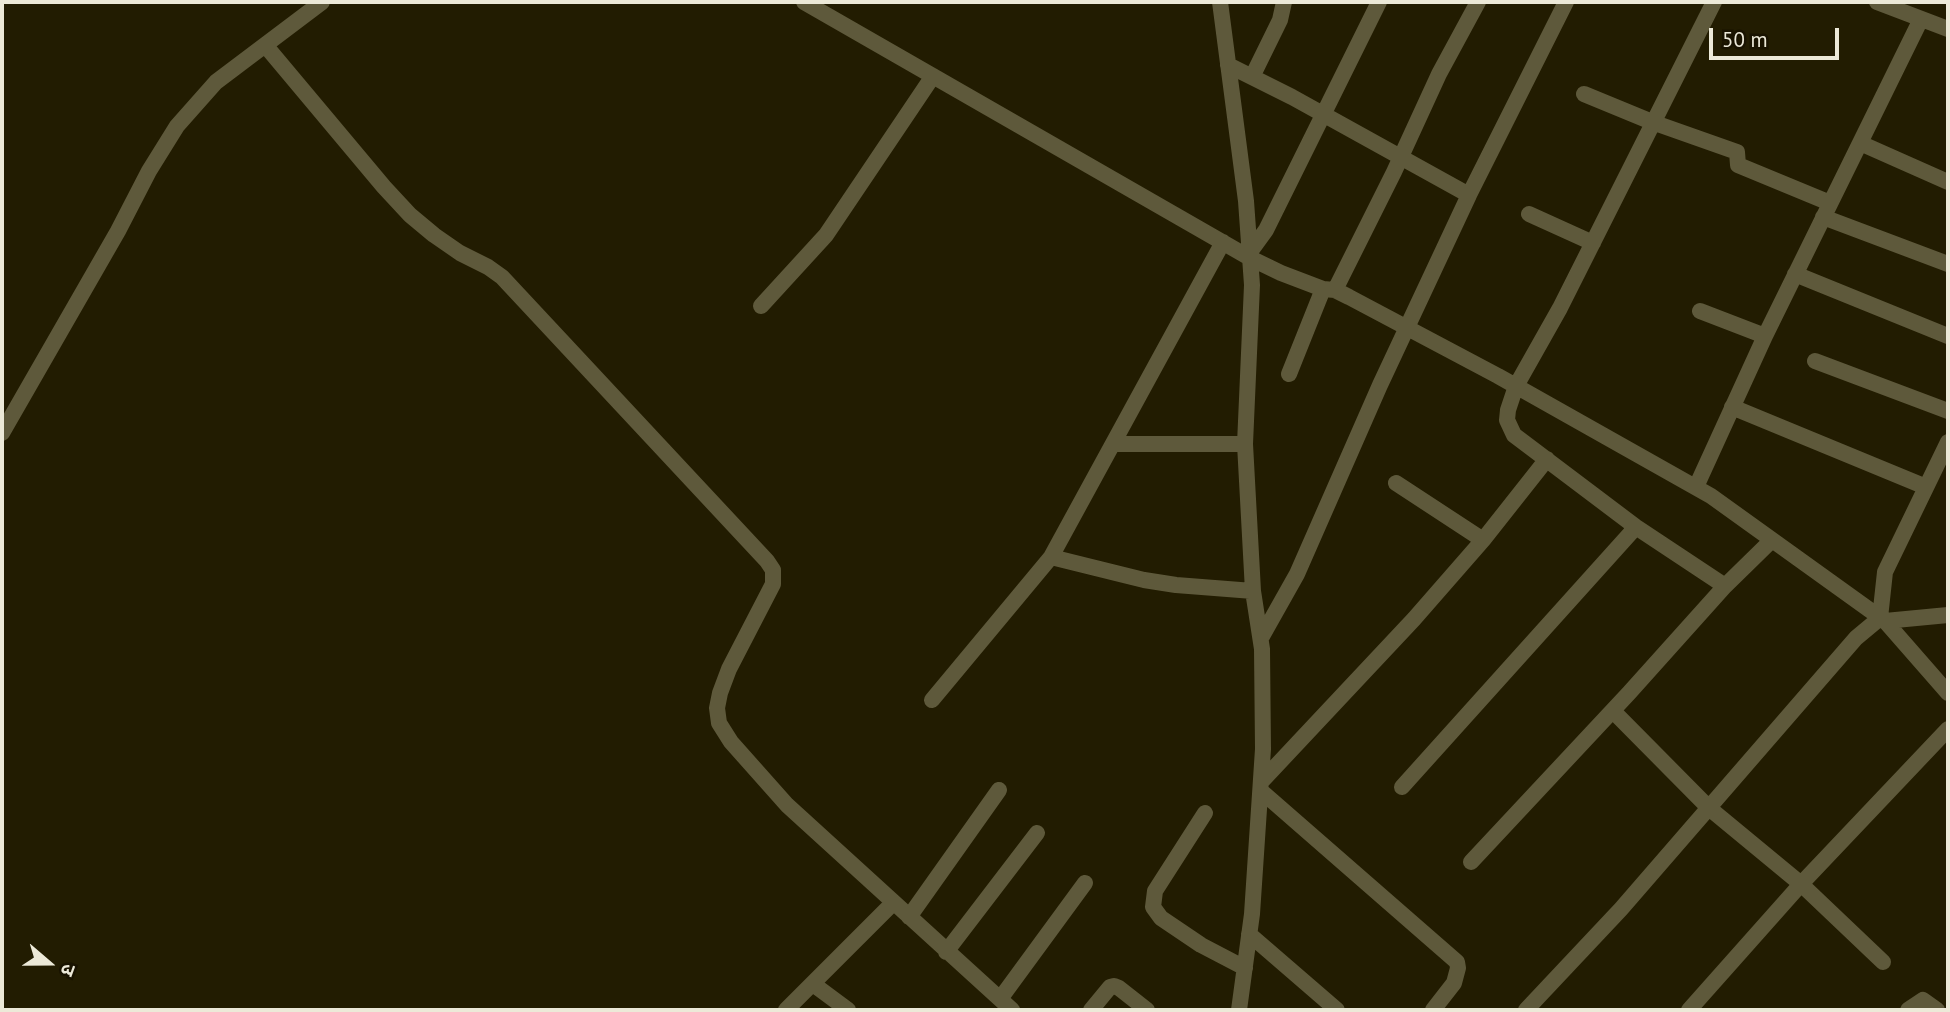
<!DOCTYPE html>
<meta charset="utf-8">
<style>
body{margin:0}
#map{position:relative;width:1950px;height:1012px;overflow:hidden;background:#221c01;font-family:"PT Sans","Noto Sans Devanagari",sans-serif}
canvas{display:block}
.frame{position:absolute;inset:0;border:4px solid #ece9d8;pointer-events:none}
.north{position:absolute;left:14px;top:928px;width:70px;height:70px;-webkit-text-stroke:5px #191300;paint-order:stroke;rotate:110deg;font-size:19px;font-weight:700;line-height:28px;text-align:center;color:#ece9d8}
.north::after{content:'';display:block;margin:auto;width:24px;height:32px;background:#ece9d8;clip-path:polygon(50% 0,100% 100%,50% 72%,0 100%)}
.scale{position:absolute;left:1709px;top:28px;width:130px;height:32px;box-sizing:border-box;border:4px solid #ece9d8;border-top:0;padding-left:9px;font-size:21px;line-height:24px;white-space:nowrap;color:#ece9d8;-webkit-text-stroke:5px #191300;paint-order:stroke}
</style>
<div id="map">
<canvas width="1950" height="1012"></canvas>
<div class="frame"></div>
<div class="north">उ</div>
<div class="scale">50 m</div>
</div>
<script>
const ctx = document.querySelector('canvas').getContext('2d');
ctx.lineJoin = 'round';
const poly = rows => new Path2D(rows.map(r => 'M' + r).join(''));
function stroke(path, color, width, dash) { ctx.strokeStyle = color; ctx.lineWidth = width; ctx.lineCap = dash ? 'butt' : 'round'; ctx.setLineDash(dash || []); ctx.stroke(path); }
const minor = poly([
 [804,2,1250,258,1281,273,1323,289,1335,290,1349,297,1498,376,1711,496,1885,621,1948,615],
 [1220,2,1246,201,1252,285,1245,444,1253,591,1262,649,1263,749,1252,914,1239,1010],
 [1714,2,1560,308,1516,386,1508,410,1507,420,1514,435,1636,527,1725,586],
 [1877,2,1948,29],
 [265,45,384,187,410,215,434,235,460,253,488,267,502,277,767,561,773,570,773,584,729,669,720,693,717,708,719,723,731,742,787,805,1012,1010],
 [1228,65,1292,97,1469,195],
 [1252,77,1280,20,1284,2],
 [1584,94,1652,122,1737,152,1738,165,1830,203],
 [1860,143,1948,182],
 [1529,214,1593,243],
 [1823,217,1948,264],
 [1250,252,1266,230,1379,2],
 [1795,274,1948,336],
 [1335,290,1394,172,1439,74,1478,2],
 [761,306,826,235,933,76],
 [1700,311,1765,336],
 [1815,361,1948,411],
 [1289,374,1323,289],
 [1732,407,1926,487],
 [2,433,118,231,149,171,177,126,216,82,322,2],
 [1113,444,1245,444],
 [1396,483,1483,540],
 [1696,487,1765,336,1921,19],
 [1051,557,1144,580,1176,585,1253,591],
 [1885,621,1948,693],
 [1261,638,1297,574,1380,385,1469,195,1566,2],
 [932,700,1051,557,1223,242],
 [1613,711,1709,808,1801,884,1883,962],
 [1261,782,1414,619,1483,540,1547,459],
 [1402,787,1636,527],
 [1261,791,1457,962,1458,968,1454,983,1433,1010],
 [1205,813,1155,891,1153,907,1161,918,1201,945,1245,968],
 [1471,862,1629,693,1725,586,1772,540],
 [909,917,999,790],
 [1249,934,1337,1010],
 [946,952,1037,833],
 [813,984,848,1010],
 [1000,999,1085,883],
 [786,1010,893,903],
 [1091,1010,1110,987,1114,986,1119,988,1147,1010],
 [1526,1010,1621,909,1856,638,1880,618,1885,572,1948,442],
 [1689,1010,1801,884,1948,729],
 [1908,1010,1923,1000,1937,1010]
]);
stroke(minor, '#5e593b', 16);
</script>
